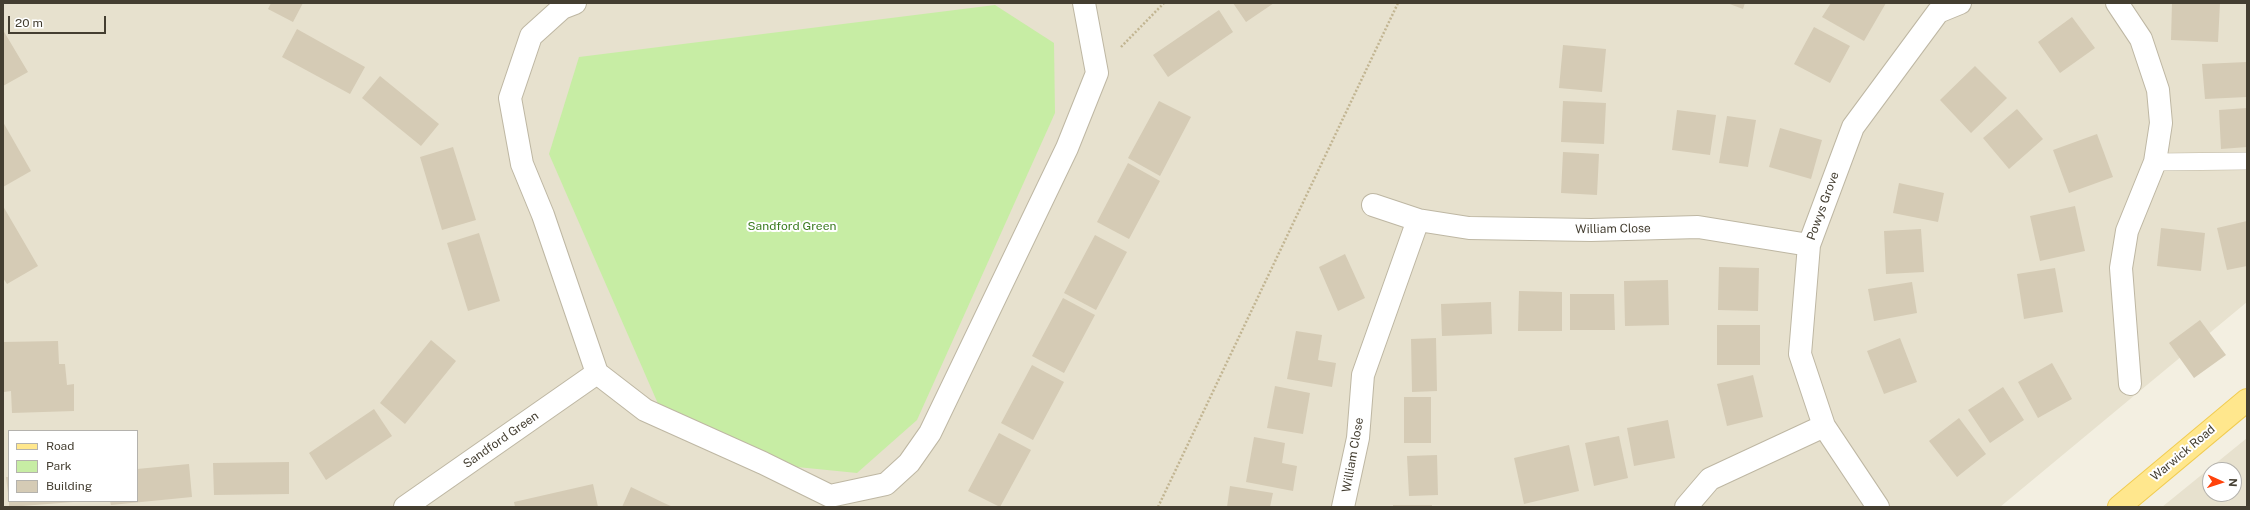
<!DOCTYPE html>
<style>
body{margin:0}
#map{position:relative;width:2250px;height:510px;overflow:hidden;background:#f3efe1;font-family:"Public Sans",sans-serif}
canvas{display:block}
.frame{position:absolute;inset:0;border:4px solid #443e31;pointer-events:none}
.legend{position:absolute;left:8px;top:430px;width:130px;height:72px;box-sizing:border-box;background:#fff;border:1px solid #b4b2ad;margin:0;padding:5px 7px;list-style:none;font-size:12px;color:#443e31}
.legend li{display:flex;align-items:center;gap:8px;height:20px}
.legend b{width:20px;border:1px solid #b4b2ad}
.north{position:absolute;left:2202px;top:462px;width:40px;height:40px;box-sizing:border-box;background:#fff;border:1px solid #b4b2ad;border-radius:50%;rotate:93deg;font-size:11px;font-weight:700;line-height:16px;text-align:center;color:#443e31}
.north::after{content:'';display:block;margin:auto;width:14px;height:18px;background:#ff420b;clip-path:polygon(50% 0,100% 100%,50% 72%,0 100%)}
.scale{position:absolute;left:8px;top:16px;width:98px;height:18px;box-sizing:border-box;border:2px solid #443e31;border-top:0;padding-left:5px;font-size:12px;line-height:14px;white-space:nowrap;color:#443e31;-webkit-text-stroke:3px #fff;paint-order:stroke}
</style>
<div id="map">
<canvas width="2250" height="510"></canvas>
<div class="frame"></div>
<ul class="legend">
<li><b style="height:5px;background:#ffe78d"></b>Road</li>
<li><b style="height:11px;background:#c7eda4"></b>Park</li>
<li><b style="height:11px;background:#d5cbb5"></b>Building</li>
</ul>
<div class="north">N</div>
<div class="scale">20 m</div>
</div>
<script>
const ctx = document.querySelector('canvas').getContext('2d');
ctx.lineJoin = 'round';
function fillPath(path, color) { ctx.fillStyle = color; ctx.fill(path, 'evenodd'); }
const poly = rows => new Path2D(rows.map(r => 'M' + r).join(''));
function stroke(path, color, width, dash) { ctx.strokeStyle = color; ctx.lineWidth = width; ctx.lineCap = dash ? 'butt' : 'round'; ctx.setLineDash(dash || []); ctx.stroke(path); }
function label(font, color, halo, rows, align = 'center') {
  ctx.font = font + ' "Public Sans",sans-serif'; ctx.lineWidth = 4; ctx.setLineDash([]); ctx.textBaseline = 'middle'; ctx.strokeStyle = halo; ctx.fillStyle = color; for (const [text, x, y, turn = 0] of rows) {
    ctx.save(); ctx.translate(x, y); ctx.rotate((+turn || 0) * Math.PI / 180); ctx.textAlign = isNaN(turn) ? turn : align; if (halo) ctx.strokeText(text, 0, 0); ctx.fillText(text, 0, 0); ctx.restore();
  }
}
const residential = poly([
 [3,3,2247,3,2247,302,2000,507,3,507],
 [9,431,137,431,137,501,9,501],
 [2247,438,2247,507,2162,507],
 [2210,470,2234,470,2234,494,2210,494]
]);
const green = poly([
 [995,5,1054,43,1055,113,917,420,857,473,787,466,659,406,549,154,579,57]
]);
const building = poly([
 [271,3,303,3,293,22,268,9],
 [1233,3,1274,3,1246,22],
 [1727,3,1745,3,1743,9],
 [1831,3,1886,3,1864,41,1822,17],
 [2172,3,2220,3,2218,42,2171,40],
 [1219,10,1233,32,1168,77,1153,55],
 [2072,17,2095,48,2060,73,2038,42],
 [1814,27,1850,46,1830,83,1794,64],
 [297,29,365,67,350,94,282,57],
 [3,30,28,72,3,86],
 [1563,45,1606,49,1602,92,1559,88],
 [2247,62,2247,97,2205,99,2202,64],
 [1975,66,2007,98,1971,133,1940,100],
 [380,76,439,124,421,146,362,98],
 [1159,101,1191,117,1160,176,1128,158],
 [1563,101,1606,103,1604,144,1561,142],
 [2247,108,2247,147,2221,149,2219,110],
 [2017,109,2043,139,2009,169,1983,138],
 [1677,110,1716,115,1710,155,1672,150],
 [1727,116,1756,120,1748,167,1719,163],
 [3,122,31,171,3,187],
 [1780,128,1822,140,1811,179,1769,167],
 [2097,134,2113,177,2069,193,2053,150],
 [453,147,476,220,442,230,420,157],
 [1563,152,1599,154,1597,195,1561,193],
 [1128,163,1160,181,1129,239,1097,222],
 [1899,183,1944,193,1938,222,1893,213],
 [3,206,38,266,7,284,3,278],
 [2075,206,2085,251,2040,261,2030,216],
 [2247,221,2247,266,2227,270,2217,228],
 [2161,228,2205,233,2201,271,2157,266],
 [1921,229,1924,272,1886,274,1884,231],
 [479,233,500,301,468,311,447,243],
 [1095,235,1127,252,1096,310,1064,293],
 [1345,254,1365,298,1338,311,1319,267],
 [1719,267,1759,268,1758,311,1718,310],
 [2055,268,2063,312,2024,319,2017,274],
 [1668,280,1669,325,1625,326,1624,281],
 [1912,282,1917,313,1874,321,1868,289],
 [1519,291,1562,292,1562,331,1518,331],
 [1570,294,1614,294,1615,330,1570,330],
 [1063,298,1095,315,1064,373,1032,356],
 [1491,302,1492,334,1442,336,1441,304],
 [2200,320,2226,355,2194,378,2169,343],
 [1717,325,1760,325,1760,365,1717,365],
 [1296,331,1322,335,1318,360,1336,363,1332,387,1287,379],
 [1436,338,1437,391,1412,392,1411,339],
 [1900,338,1917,382,1884,394,1867,351],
 [431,340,456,361,405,424,380,403],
 [58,341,59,364,65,364,67,385,74,384,74,411,12,413,11,391,4,392,3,342],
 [2052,363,2072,399,2038,418,2018,382],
 [1032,365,1064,382,1033,440,1001,423],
 [1753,375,1763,417,1727,426,1717,384],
 [1275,386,1310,393,1303,434,1267,428],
 [2003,387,2024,420,1990,443,1968,410],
 [1404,397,1431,397,1431,443,1404,443],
 [374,409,392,436,326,480,309,453],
 [1959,418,1986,454,1957,477,1929,441],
 [1668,420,1675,458,1634,466,1627,428],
 [999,433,1031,450,1000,507,968,491],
 [1619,436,1628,478,1594,486,1585,443],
 [1254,437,1285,443,1282,463,1297,466,1293,491,1246,482],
 [1569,445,1579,491,1524,504,1514,458],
 [1437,455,1438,495,1409,496,1407,456],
 [289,462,289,494,214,495,213,463],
 [189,464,192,497,111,505,110,501,137,501,137,469],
 [6,477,9,477,9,493,8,493],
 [593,484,598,507,515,507,514,502],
 [1230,486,1273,493,1270,507,1227,507],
 [631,487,664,503,673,507,622,507],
 [9,501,72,501,73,502,9,507],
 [1393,505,1432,505,1432,507,1393,507]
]);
const path = poly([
 [1121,47,1164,3],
 [1158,507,1398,3]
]);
const service = poly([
 [2155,162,2247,161]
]);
const minor = poly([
 [575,3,562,8,531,36,510,98,522,164,543,215,597,373,645,410,763,463,830,496,886,484,909,463,930,433,1067,148,1097,73,1084,3],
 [2117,3,2141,39,2158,90,2161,123,2155,162,2127,231,2121,268,2130,384],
 [1373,205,1418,220],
 [405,507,597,373],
 [1343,507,1358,438,1363,375,1418,220,1469,228,1591,230,1698,227,1809,245],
 [1686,507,1710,479,1824,426],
 [1878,507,1824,426,1800,354,1809,245,1853,127,1938,12,1960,3]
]);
const primary = poly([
 [2119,507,2247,400]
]);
const streetNames = [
 ["Powys Grove",1823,206,-70],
 ["William Close",1613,229,-1],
 ["Sandford Green",501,440,-35],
 ["Warwick Road",2183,453,-40],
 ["William Close",1353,455,-80]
];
const parkNames = [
 ["Sandford Green",792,226]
];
fillPath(residential, '#e7e1ce');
fillPath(green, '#c7eda4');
fillPath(building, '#d5cbb5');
stroke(service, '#beb7a3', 18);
stroke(minor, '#beb7a3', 24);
stroke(primary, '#f1cc51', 24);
stroke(path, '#c2b592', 2.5, [2, 2]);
stroke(service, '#fff', 17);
stroke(minor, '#fff', 22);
stroke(primary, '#ffe78d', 22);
label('12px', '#443e31', '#fff', streetNames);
label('12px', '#3b7c1f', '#fff', parkNames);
</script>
